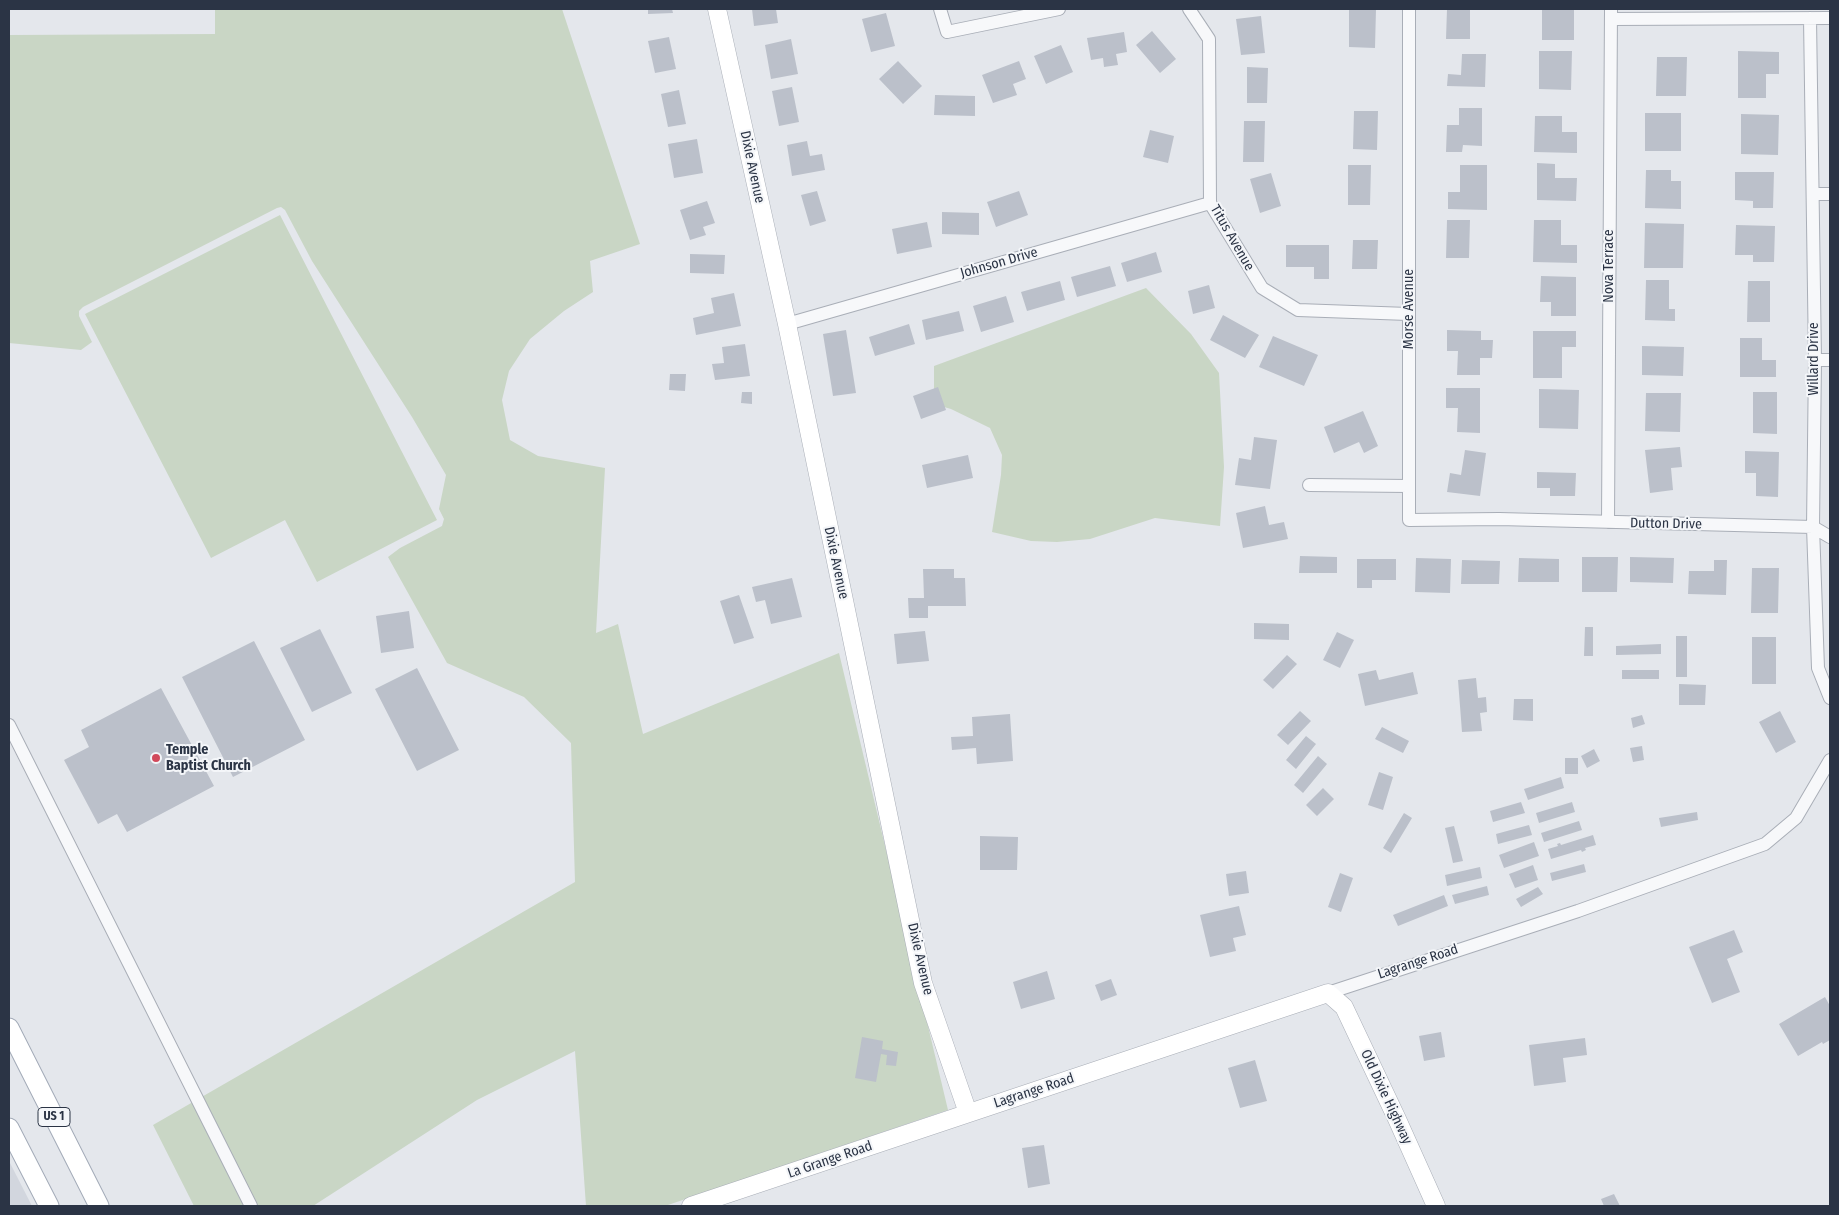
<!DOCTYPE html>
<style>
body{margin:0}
#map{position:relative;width:1839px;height:1215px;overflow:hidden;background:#e4e7ec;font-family:"Fira Sans Condensed",sans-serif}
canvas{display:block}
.frame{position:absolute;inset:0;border:10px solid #2b3445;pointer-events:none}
</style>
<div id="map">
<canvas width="1839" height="1215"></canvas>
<div class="frame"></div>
</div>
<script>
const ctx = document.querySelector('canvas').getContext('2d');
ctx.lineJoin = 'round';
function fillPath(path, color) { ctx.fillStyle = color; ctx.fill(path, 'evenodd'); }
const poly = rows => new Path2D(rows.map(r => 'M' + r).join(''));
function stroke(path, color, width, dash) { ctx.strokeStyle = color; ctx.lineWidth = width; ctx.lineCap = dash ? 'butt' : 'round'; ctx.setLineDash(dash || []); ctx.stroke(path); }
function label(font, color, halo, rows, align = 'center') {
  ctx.font = font + ' "Fira Sans Condensed",sans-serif'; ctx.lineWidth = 4; ctx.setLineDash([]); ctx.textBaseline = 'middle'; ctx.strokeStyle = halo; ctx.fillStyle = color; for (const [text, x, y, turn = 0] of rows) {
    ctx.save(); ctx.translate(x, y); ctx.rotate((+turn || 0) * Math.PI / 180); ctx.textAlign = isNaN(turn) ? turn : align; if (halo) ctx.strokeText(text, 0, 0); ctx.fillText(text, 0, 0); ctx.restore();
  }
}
const built = poly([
 [9,1161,32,1206,9,1206]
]);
const green = poly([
 [215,9,562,9,640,244,590,261,593,292,564,311,530,339,509,371,502,400,510,440,538,456,605,468,596,633,618,624,643,734,839,653,948,1110,665,1206,586,1206,575,1051,477,1100,313,1206,194,1206,153,1125,575,882,571,743,524,697,447,663,388,557,400,548,442,526,444,519,439,509,446,475,412,417,312,261,285,210,281,207,277,208,83,307,79,311,79,316,92,342,81,350,9,343,9,35,215,34],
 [280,215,437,520,317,582,285,520,211,558,85,314],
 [1146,288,1191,334,1219,373,1224,467,1220,526,1155,518,1090,539,1057,542,1031,541,992,532,1001,475,1002,455,990,428,951,409,934,404,934,366]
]);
const building = poly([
 [648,9,672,9,673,13,648,14],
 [752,9,776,9,778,23,754,26],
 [1349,9,1376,9,1375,48,1349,47],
 [1447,9,1470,9,1470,39,1446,39],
 [1542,9,1574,9,1574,40,1542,40],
 [886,13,895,46,871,52,862,19],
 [1261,16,1265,53,1241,55,1236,19],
 [1152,31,1176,59,1160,73,1136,45],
 [1124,32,1127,52,1116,54,1118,65,1104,67,1103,58,1091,60,1087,38],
 [669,37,676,69,655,73,648,41],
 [791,39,798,74,771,79,765,45],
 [1061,45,1073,72,1046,84,1034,56],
 [1539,51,1572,51,1571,90,1539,89],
 [1738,51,1779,52,1779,74,1766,74,1766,98,1738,98],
 [1462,54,1486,54,1485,87,1447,86,1448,74,1461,75],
 [1657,57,1687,57,1686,96,1656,96],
 [898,61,922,86,903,104,879,79],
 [1019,61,1026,79,1013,84,1017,95,993,103,982,75],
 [1247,67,1268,68,1267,103,1247,103],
 [792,87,799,122,779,126,772,91],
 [679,90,686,124,668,127,661,94],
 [935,95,975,96,975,116,934,115],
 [1459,108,1482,108,1482,146,1463,145,1462,152,1446,152,1447,125,1459,125],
 [1354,111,1378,111,1377,150,1353,149],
 [1645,113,1681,113,1681,151,1645,151],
 [1741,114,1779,115,1778,155,1741,154],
 [1535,116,1562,116,1562,132,1577,132,1577,153,1534,152],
 [1244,121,1265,121,1264,162,1243,162],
 [1150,130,1174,136,1168,163,1143,157],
 [697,139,703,173,674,178,668,144],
 [807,141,810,156,822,154,825,170,792,176,787,145],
 [1537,163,1555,164,1555,178,1577,178,1576,201,1537,200],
 [1348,165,1371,165,1370,205,1348,205],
 [1460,165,1487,165,1487,210,1448,209,1448,192,1460,192],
 [1646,170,1671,170,1671,181,1681,181,1681,209,1645,208],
 [1735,172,1774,172,1773,208,1753,208,1753,201,1735,200],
 [1271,173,1281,206,1260,213,1250,179],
 [817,191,826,221,810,226,801,195],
 [1019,191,1028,215,996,227,987,202],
 [707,201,715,223,703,227,706,235,690,240,680,210],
 [942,212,979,213,979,235,942,234],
 [1447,220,1470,220,1469,258,1446,258],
 [1534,220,1561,220,1561,245,1577,245,1577,263,1533,262],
 [927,222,932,247,897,254,892,229],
 [1645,223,1684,224,1683,268,1644,268],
 [1736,225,1775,226,1774,262,1753,262,1753,255,1735,255],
 [1353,240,1378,240,1377,269,1352,269],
 [1286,245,1329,245,1329,279,1314,279,1314,267,1286,267],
 [1156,252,1162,272,1127,282,1121,263],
 [690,254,725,255,724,274,690,273],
 [1110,266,1116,286,1077,297,1071,277],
 [1541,276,1576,277,1576,316,1551,316,1551,302,1540,302],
 [1646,280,1669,280,1669,309,1675,309,1675,321,1645,320],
 [1060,281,1065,300,1027,311,1021,292],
 [1748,281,1770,281,1770,322,1747,322],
 [1209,285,1215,308,1193,314,1188,291],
 [734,293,741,326,696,335,693,318,714,313,711,298],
 [1006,296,1014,322,981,332,973,306],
 [959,311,964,331,926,340,922,320],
 [1223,315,1259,335,1245,358,1210,340],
 [909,324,915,344,875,356,869,337],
 [846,330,856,393,833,396,823,334],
 [1447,330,1481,331,1481,340,1493,340,1492,358,1480,358,1480,375,1457,375,1458,351,1447,351],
 [1533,331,1576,331,1576,347,1562,347,1562,378,1533,378],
 [1273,336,1318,355,1304,386,1259,367],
 [1740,338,1762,338,1762,360,1776,360,1776,377,1740,377],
 [745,344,750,376,715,380,712,364,724,363,722,347],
 [1642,346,1684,347,1683,376,1642,375],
 [670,374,686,374,685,391,669,390],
 [938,387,946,410,921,419,913,396],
 [1446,388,1480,388,1480,433,1457,432,1458,408,1446,408],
 [1539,389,1579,390,1578,429,1539,428],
 [742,392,752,392,752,404,741,403],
 [1753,392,1777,392,1777,434,1753,433],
 [1646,393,1681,393,1680,432,1645,431],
 [1363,411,1378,446,1364,453,1359,442,1334,453,1324,427],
 [1254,437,1277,440,1270,489,1235,485,1239,458,1251,460],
 [1680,447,1682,467,1671,468,1673,490,1650,493,1645,450],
 [1465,450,1486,453,1480,496,1447,492,1450,473,1461,475],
 [1745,451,1779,452,1778,497,1756,496,1756,473,1745,473],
 [968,455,973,478,927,488,922,465],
 [1537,472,1576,473,1575,496,1550,496,1550,488,1537,488],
 [1265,506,1269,525,1284,522,1288,539,1243,548,1236,513],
 [1300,556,1337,557,1337,573,1299,573],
 [1582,557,1618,557,1617,592,1582,592],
 [1630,557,1674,558,1673,583,1630,582],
 [1416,558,1451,559,1450,593,1415,592],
 [1519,558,1559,559,1559,582,1518,582],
 [1357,559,1396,559,1396,580,1372,580,1372,588,1357,588],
 [1462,560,1500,561,1499,584,1461,584],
 [1714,560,1727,560,1726,595,1688,594,1689,571,1714,571],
 [1752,568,1779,568,1778,613,1751,613],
 [923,569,954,569,954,578,965,578,966,606,928,606,928,618,909,618,908,598,924,598],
 [792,578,802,617,771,624,765,600,756,602,752,587],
 [739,595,754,638,734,644,720,601],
 [409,611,414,648,381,653,376,616],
 [1254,623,1289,624,1289,640,1254,639],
 [1585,627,1593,627,1593,656,1584,656],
 [320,629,352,693,312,712,280,648],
 [925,631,929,661,897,664,894,634],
 [1337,632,1354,640,1340,668,1323,660],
 [1676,636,1687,636,1687,677,1676,677],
 [1752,637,1776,637,1776,684,1752,684],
 [254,641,305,740,233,777,182,677],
 [1661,644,1661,654,1616,655,1616,646],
 [1287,655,1297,664,1273,689,1263,680],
 [417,668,459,750,417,771,375,689],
 [1376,670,1379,680,1413,672,1418,694,1365,706,1358,674],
 [1622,670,1659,670,1659,679,1622,679],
 [1476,678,1478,698,1486,697,1487,712,1480,713,1482,731,1462,732,1458,680],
 [1679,684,1706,685,1705,705,1679,705],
 [161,688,214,786,127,832,117,814,98,824,64,760,89,747,81,730],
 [1514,699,1533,699,1533,721,1513,720],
 [1300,711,1311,721,1288,745,1277,735],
 [1780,711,1796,742,1776,753,1759,722],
 [1010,714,1013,761,977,764,976,748,952,750,951,737,973,736,972,717],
 [1642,715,1645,724,1633,728,1631,718],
 [1382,727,1409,741,1403,753,1375,739],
 [1306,736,1316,744,1296,769,1286,760],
 [1642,746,1644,760,1633,762,1630,748],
 [1594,749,1600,761,1587,768,1581,756],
 [1318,756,1327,764,1303,793,1294,785],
 [1565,758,1578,758,1578,774,1565,774],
 [1379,772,1393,777,1383,810,1368,805],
 [1561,777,1564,788,1528,800,1524,789],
 [1323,788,1334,799,1317,816,1306,805],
 [1521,802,1525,813,1493,822,1490,811],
 [1572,802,1575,812,1539,823,1536,813],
 [1697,812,1698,820,1661,827,1659,818],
 [1404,813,1412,818,1391,853,1383,848],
 [1579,821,1582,830,1544,842,1541,833],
 [1529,825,1532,835,1498,844,1496,834],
 [1454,826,1463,861,1453,863,1445,828],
 [1593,835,1596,845,1585,848,1586,850,1582,852,1581,850,1551,859,1548,849,1558,846,1557,844,1560,843,1561,845],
 [980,836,1018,837,1017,870,980,870],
 [1534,842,1539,856,1504,868,1499,855],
 [1584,864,1586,872,1552,881,1550,873],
 [1533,865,1538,880,1515,888,1509,874],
 [1480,867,1482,878,1447,886,1445,875],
 [1246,871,1249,893,1229,896,1226,874],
 [1340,873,1353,878,1341,912,1328,907],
 [1487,886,1489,895,1455,904,1452,895],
 [1538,887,1543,894,1521,907,1516,899],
 [1444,895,1448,906,1398,926,1393,915],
 [1239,906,1246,935,1233,938,1236,951,1210,957,1200,915],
 [1734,930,1743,952,1727,959,1740,992,1712,1003,1689,947],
 [1047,971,1055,999,1021,1009,1013,982],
 [1111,979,1117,995,1101,1001,1095,985],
 [1825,997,1830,1006,1830,1040,1823,1044,1822,1042,1798,1056,1779,1024],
 [1441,1032,1445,1057,1424,1061,1419,1036],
 [862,1037,883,1041,882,1049,898,1052,896,1066,886,1065,887,1055,881,1054,876,1082,855,1078],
 [1585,1038,1587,1055,1563,1058,1566,1082,1534,1086,1529,1045],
 [1255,1060,1267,1101,1240,1108,1228,1068],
 [1044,1145,1050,1184,1028,1188,1022,1148],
 [1614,1194,1620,1206,1604,1206,1601,1199]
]);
const street = poly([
 [940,9,947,32,1059,9],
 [1189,9,1209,39,1210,203,1262,288,1298,310,1408,314],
 [1409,9,1409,520,1499,519,1813,527,1830,537],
 [1810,18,1815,360,1813,527,1818,668,1830,698],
 [1611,19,1830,18],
 [1813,194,1830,194],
 [787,324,1210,203],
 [1815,360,1830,360],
 [1309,485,1409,486],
 [1608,522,1611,9],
 [9,725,251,1206],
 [1328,993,1578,911,1765,844,1796,818,1830,760]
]);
const secondary = poly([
 [717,9,787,324,923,983,968,1113],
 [691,1206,1328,993,1344,1007,1397,1119,1436,1206]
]);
const primary = poly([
 [9,1028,99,1206],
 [9,1128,49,1206]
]);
const markers = [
 [156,758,5,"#d1495b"]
];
const shields = [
 [54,1117,32]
];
const shieldNames = [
 ["US 1",54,1117]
];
const streetNames = [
 ["Dixie Avenue",752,167,78],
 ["Titus Avenue",1232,238,60],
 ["Johnson Drive",999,263,-16],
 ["Nova Terrace",1609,266,-90],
 ["Morse Avenue",1409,309,-90],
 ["Willard Drive",1814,359,-90],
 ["Dutton Drive",1666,524,1],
 ["Dixie Avenue",836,563,78],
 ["Dixie Avenue",920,959,77],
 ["Lagrange Road",1418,962,-18],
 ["Lagrange Road",1034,1091,-18],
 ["Old Dixie Highway",1386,1097,65],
 ["La Grange Road",830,1160,-19]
];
const poiNames = [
 ["Temple",166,750],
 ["Baptist Church",166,766]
];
fillPath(built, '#d2d6de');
fillPath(green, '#c9d6c5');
fillPath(building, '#bbc0ca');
stroke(street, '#a9aeb7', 14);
stroke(secondary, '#a9aeb7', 19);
stroke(primary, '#a3abb8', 21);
stroke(street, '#f7f8fa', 12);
stroke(secondary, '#fff', 18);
stroke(primary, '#fff', 19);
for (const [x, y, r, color] of markers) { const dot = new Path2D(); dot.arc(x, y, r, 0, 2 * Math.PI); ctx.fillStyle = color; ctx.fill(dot); stroke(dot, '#f4f6f9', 2); }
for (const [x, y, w] of shields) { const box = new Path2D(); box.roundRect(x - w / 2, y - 9.5, w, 19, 4); ctx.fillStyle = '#f4f6f9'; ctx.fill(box); stroke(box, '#2b3445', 1); }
label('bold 12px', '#2b3445', null, shieldNames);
label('14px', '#2b3445', '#f4f6f9', streetNames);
label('bold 14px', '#2b3445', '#f4f6f9', poiNames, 'left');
</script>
